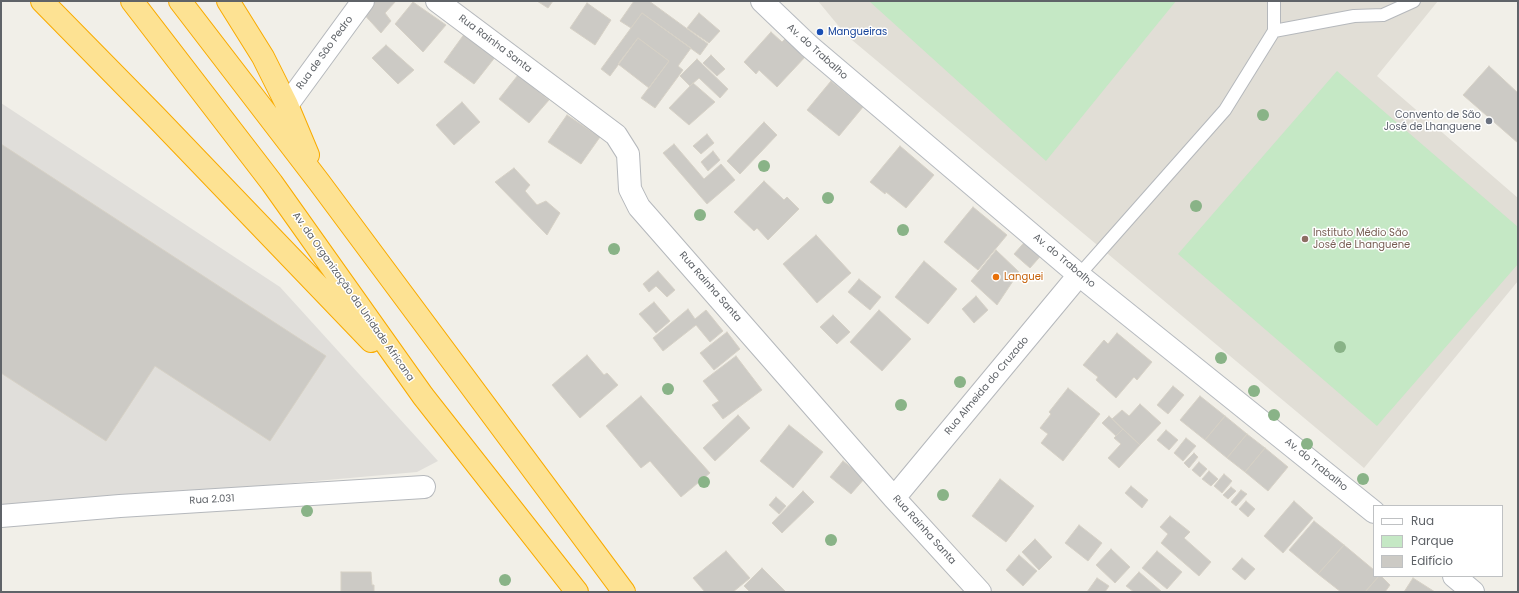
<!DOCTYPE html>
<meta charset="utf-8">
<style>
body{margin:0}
#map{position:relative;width:1519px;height:593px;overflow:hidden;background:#f1efe8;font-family:Poppins,sans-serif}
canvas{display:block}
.frame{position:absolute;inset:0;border:2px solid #5f6368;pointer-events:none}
.legend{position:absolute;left:1373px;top:505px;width:130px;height:72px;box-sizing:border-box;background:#fff;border:1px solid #bfc1c3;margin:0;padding:5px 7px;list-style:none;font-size:12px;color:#5f6368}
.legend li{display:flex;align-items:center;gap:8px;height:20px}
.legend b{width:20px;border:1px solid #bfc1c3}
</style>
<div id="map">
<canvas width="1519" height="593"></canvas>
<div class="frame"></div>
<ul class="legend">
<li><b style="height:5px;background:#fff"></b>Rua</li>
<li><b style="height:11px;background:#c5e8c5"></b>Parque</li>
<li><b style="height:11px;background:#cccac5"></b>Edifício</li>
</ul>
</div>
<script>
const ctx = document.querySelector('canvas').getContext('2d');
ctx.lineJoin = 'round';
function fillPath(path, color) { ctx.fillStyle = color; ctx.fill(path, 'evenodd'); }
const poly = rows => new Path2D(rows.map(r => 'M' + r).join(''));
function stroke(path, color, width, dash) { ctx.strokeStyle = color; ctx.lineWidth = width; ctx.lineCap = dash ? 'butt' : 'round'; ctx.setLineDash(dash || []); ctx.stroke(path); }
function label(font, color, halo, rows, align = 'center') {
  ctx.font = font + ' Poppins,sans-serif'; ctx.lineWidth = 3; ctx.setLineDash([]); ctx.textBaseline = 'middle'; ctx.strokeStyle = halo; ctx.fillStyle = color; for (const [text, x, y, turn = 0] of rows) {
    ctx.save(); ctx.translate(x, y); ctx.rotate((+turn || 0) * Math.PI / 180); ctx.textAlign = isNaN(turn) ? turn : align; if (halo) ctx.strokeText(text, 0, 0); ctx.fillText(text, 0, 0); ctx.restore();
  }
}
const industrial = poly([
 [1,103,280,287,438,461,417,472,1,509]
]);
const education = poly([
 [818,1,1438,1,1377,76,1518,198,1518,281,1364,468,846,35]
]);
const green = poly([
 [869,1,1176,1,1046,161],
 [1337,71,1518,227,1518,264,1377,426,1178,254]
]);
const building = poly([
 [369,1,396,1,385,13,391,21,381,33,360,10,369,1],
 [537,1,553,1,548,8,537,1],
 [634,1,649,1,708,44,700,55,642,13,631,28,620,21,634,1],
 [413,2,446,25,423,52,395,24,413,2],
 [587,3,611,20,595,45,570,28,587,3],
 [642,13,691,48,678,66,683,70,655,108,641,98,669,61,638,38,610,76,601,69,642,13],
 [699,13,720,31,709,43,687,28,699,13],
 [771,32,782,42,786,38,806,56,777,87,759,70,756,74,744,62,771,32],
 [465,33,496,56,474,84,444,62,465,33],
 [638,38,669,61,649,88,618,64,638,38],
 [386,45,414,70,398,84,372,58,386,45],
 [711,55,725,69,717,76,703,63,711,55],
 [697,59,728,89,720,98,699,78,690,86,680,76,697,59],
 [1489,66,1518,93,1518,143,1463,95,1489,66],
 [518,75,549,100,529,123,499,99,518,75],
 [831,81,863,107,839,136,807,110,831,81],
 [693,83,715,102,689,125,669,108,693,83],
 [462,102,480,122,454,145,436,125,462,102],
 [567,115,600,137,581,164,548,142,567,115],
 [764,122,777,135,740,174,727,161,764,122],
 [707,134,714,143,701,154,693,146,707,134],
 [1,144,326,356,270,441,155,366,106,441,1,373,1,144],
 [674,144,704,179,721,164,735,180,707,204,663,153,674,144],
 [900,146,934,175,906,208,886,192,885,194,870,182,900,146],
 [713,151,720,160,708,171,701,162,713,151],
 [514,168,530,185,525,191,537,205,546,201,560,213,547,235,495,182,514,168],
 [764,181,784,200,787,197,799,209,768,240,757,228,754,231,734,212,764,181],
 [973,207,1007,235,978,270,944,242,973,207],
 [816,235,851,273,817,303,783,264,816,235],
 [1029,237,1045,251,1030,268,1014,254,1029,237],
 [996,250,1019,272,997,305,971,281,996,250],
 [924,261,957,289,928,324,895,297,924,261],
 [658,271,675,290,667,297,656,286,649,292,643,284,658,271],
 [859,279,881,297,870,310,848,292,859,279],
 [976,296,988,310,974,323,962,309,976,296],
 [654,302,670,321,656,333,639,314,654,302],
 [688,309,695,319,706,310,723,331,710,342,696,325,663,351,653,338,688,309],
 [879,310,911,339,882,371,850,342,879,310],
 [833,315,850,332,837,344,820,327,833,315],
 [727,332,740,349,714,370,700,353,727,332],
 [1117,333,1152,362,1137,380,1134,377,1116,398,1096,380,1098,377,1083,365,1104,340,1108,344,1117,333],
 [587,355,604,375,607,373,618,385,580,418,552,385,587,355],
 [736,356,762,390,723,419,712,405,719,401,703,381,736,356],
 [1173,386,1184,395,1168,414,1157,405,1173,386],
 [1068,388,1100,414,1063,461,1041,443,1048,434,1040,428,1051,414,1049,412,1068,388],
 [641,396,710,473,681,497,650,461,641,468,606,426,641,396],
 [1200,396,1225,416,1205,440,1180,420,1200,396],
 [1140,404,1161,423,1140,445,1112,419,1122,410,1129,416,1140,404],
 [738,415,750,428,715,461,703,448,738,415],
 [1109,416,1123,429,1116,436,1102,423,1109,416],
 [1225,416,1247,434,1227,458,1205,440,1225,416],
 [789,425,823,452,793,488,760,461,789,425],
 [1123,429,1140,445,1119,468,1108,458,1121,444,1114,438,1123,429],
 [1166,430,1178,440,1169,450,1157,440,1166,430],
 [1247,434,1265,448,1245,472,1227,458,1247,434],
 [1186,438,1196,446,1183,461,1174,453,1186,438],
 [1265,448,1288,467,1268,491,1245,472,1265,448],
 [1194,453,1198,457,1189,468,1184,463,1194,453],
 [843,461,865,478,851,494,830,477,843,461],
 [1199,462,1207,469,1200,477,1192,470,1199,462],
 [1209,471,1218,479,1211,486,1202,479,1209,471],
 [1224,474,1232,481,1222,493,1214,486,1224,474],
 [1000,479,1034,506,1006,542,972,516,1000,479],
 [1131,486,1148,500,1142,508,1125,493,1131,486],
 [1231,487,1236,491,1228,499,1223,495,1231,487],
 [1241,490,1247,494,1236,506,1231,502,1241,490],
 [803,491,814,502,782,533,772,523,803,491],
 [776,497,786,506,779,514,769,505,776,497],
 [1246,501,1255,509,1248,517,1239,509,1246,501],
 [1294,501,1313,518,1283,553,1264,536,1294,501],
 [1170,516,1190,532,1184,538,1211,562,1199,576,1161,543,1168,534,1160,527,1170,516],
 [1314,521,1344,545,1318,574,1289,550,1314,521],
 [1079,525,1102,543,1088,561,1065,543,1079,525],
 [1035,539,1052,557,1039,570,1022,552,1035,539],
 [1344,545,1374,570,1374,576,1379,576,1365,592,1341,592,1318,574,1344,545],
 [1111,549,1130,567,1115,583,1096,565,1111,549],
 [726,551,750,578,733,592,705,592,693,578,726,551],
 [1157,551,1182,572,1167,589,1142,568,1157,551],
 [1019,555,1037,571,1023,586,1006,570,1019,555],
 [1242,558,1255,569,1245,580,1232,569,1242,558],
 [762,568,786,592,750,592,744,586,762,568],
 [341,572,371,572,372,585,374,585,374,592,341,591,341,572],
 [1139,572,1162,592,1134,592,1126,586,1139,572],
 [1379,576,1381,576,1390,585,1385,592,1365,592,1379,576],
 [1097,578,1109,586,1105,592,1087,592,1097,578],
 [1413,578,1435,592,1404,592,1413,578]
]);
const lane = poly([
 [1274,31,1354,16,1383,15,1414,1],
 [1079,275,1225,110,1274,31,1274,1]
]);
const street = poly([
 [437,1,616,135,628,154,630,189,639,207,894,498,980,592],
 [287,105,363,1],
 [894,498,1079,275],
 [1,516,120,506,424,487]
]);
const secondary = poly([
 [762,1,809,46,1079,275,1374,512],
 [1454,576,1473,592]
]);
const highway = poly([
 [42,1,155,116,371,341],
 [132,1,272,183,423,396,577,592],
 [180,1,319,182,624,592],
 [228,1,263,57,287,105,308,155]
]);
const trees = [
 [1263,115],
 [764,166],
 [828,198],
 [1196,206],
 [700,215],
 [903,230],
 [614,249],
 [1340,347],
 [1221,358],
 [960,382],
 [668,389],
 [1254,391],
 [901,405],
 [1274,415],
 [1307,444],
 [1363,479],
 [704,482],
 [943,495],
 [307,511],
 [831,540],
 [505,580]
];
const markers = [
 [820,32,4,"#1a4fb4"],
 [1489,121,4,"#6b7280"],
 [1305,239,4,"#8d6e63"],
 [996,277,4,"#e8710a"]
];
const transitNames = [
 ["Mangueiras",828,32]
];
const streetNames = [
 ["Rua Rainha Santa",495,44,37],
 ["Av. do Trabalho",817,52,42],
 ["Rua de São Pedro",325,53,-54],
 ["Av. do Trabalho",1064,261,40],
 ["Rua Rainha Santa",710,287,49],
 ["Av. da Organização da Unidade Africana",353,297,55],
 ["Rua Almeida do Cruzado",987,386,-50],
 ["Av. do Trabalho",1316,465,39],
 ["Rua 2.031",212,500,-3],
 ["Rua Rainha Santa",924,530,48]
];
const worshipNames = [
 ["Convento de São",1481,115],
 ["José de Lhanguene",1481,127]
];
const educationNames = [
 ["Instituto Médio São",1313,233],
 ["José de Lhanguene",1313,245]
];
const foodNames = [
 ["Languei",1004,277]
];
fillPath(industrial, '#e0deda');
fillPath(education, '#e1ded6');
fillPath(green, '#c5e8c5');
fillPath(building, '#cccac5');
stroke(building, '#d6d1c6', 1);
stroke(lane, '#b5b8bc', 14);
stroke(street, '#b5b8bc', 24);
stroke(secondary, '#b6babf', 24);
stroke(highway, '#f9ab00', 24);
stroke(lane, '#fff', 12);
stroke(street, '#fff', 22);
stroke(secondary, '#fff', 22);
stroke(highway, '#fde293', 22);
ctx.fillStyle = '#89b387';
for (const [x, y] of trees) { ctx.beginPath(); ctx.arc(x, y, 6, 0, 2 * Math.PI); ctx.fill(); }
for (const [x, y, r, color] of markers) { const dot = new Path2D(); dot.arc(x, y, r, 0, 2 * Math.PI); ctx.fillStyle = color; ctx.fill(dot); stroke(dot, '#fff', 1.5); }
label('10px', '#164399', '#fff', transitNames, 'left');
label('10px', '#5f6368', '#fff', streetNames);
label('10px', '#5b616d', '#fff', worshipNames, 'right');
label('10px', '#785e54', '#fff', educationNames, 'left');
label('10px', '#c56008', '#fff', foodNames, 'left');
</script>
